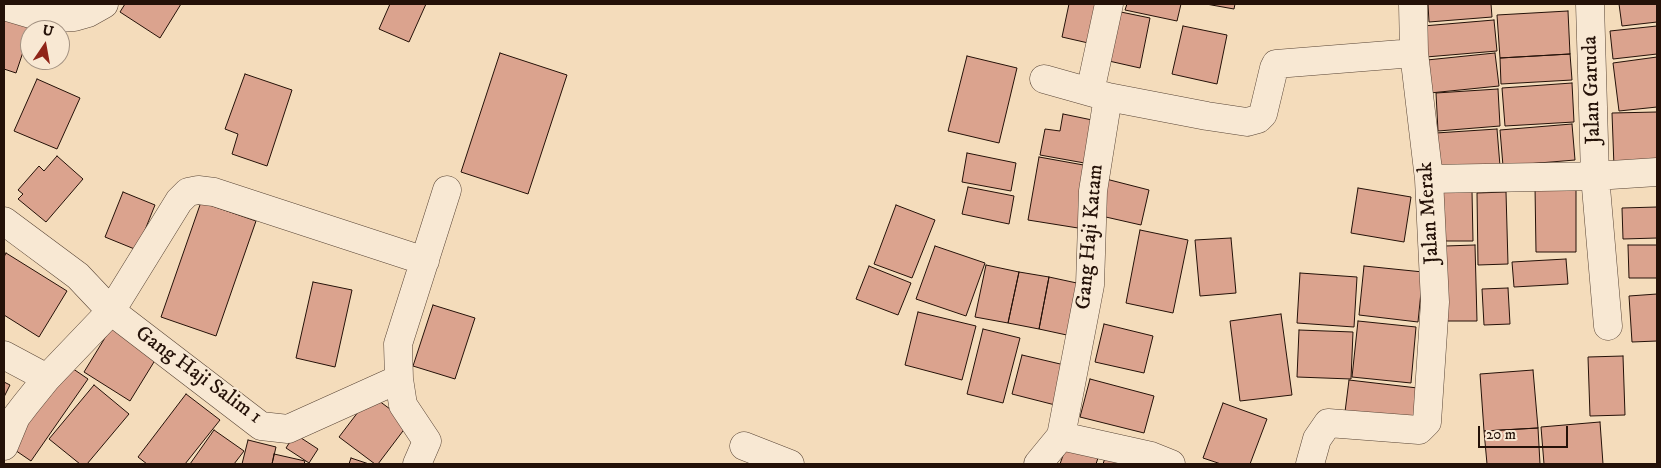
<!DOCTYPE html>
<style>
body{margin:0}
#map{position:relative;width:1661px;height:468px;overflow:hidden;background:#f4dcbb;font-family:"IM FELL DW Pica",serif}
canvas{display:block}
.frame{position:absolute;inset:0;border:5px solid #241108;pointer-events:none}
.north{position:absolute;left:20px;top:20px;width:50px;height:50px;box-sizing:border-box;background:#f8e8d3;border:1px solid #a39282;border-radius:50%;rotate:12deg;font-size:14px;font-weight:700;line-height:20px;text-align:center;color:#241108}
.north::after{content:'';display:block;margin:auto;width:18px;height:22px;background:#8f2418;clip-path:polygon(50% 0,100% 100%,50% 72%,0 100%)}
.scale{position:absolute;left:1478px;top:426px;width:90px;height:22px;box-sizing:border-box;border:2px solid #241108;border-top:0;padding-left:6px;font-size:15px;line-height:18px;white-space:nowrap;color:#241108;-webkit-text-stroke:4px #f8e8d3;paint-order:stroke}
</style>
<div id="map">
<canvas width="1661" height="468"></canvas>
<div class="frame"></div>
<div class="north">U</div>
<div class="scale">20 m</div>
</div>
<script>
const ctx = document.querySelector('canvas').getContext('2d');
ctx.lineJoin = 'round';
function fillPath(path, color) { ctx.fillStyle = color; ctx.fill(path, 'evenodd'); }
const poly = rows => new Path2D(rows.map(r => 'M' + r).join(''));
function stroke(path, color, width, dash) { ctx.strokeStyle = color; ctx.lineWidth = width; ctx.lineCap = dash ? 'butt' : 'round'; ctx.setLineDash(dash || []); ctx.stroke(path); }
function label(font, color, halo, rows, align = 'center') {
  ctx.font = font + ' "IM FELL DW Pica",serif'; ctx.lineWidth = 4; ctx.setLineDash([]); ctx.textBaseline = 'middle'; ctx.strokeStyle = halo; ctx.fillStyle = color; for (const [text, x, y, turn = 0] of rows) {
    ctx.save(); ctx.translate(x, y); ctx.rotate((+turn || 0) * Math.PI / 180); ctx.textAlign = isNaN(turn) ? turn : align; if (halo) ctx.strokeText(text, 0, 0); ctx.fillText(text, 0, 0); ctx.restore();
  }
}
const building = poly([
 [125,4,181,4,160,38,120,12,125,4],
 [390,4,426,4,409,42,379,29,390,4],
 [1069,4,1106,4,1097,45,1062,37,1069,4],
 [1127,4,1181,4,1177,21,1125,10,1127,4],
 [1206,4,1235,4,1234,9,1206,4],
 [1428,4,1491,4,1492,17,1429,22,1428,4],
 [1619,4,1657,4,1657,22,1622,26,1619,4],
 [1111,10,1150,18,1140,68,1100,59,1111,10],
 [1568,11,1570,54,1500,58,1497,15,1568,11],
 [4,16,32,25,16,73,4,69,4,16],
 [1494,20,1497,51,1426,57,1423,26,1494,20],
 [1183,26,1227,35,1217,84,1172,74,1183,26],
 [1657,26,1657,54,1613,59,1610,31,1657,26],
 [500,53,567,75,528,194,461,172,500,53],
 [1495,53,1499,86,1430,93,1427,60,1495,53],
 [1570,54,1572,80,1501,84,1500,58,1570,54],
 [967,56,1017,68,999,143,948,131,967,56],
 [1657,57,1657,107,1619,111,1613,63,1657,57],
 [245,74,292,90,267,166,232,154,238,134,225,129,245,74],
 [37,79,80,98,57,149,14,131,37,79],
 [1572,83,1574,122,1505,126,1502,88,1572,83],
 [1498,89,1500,126,1438,131,1436,93,1498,89],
 [1657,112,1657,166,1614,167,1612,113,1657,112],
 [1063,114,1097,121,1090,164,1040,155,1045,129,1060,131,1063,114],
 [1572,124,1575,160,1503,166,1500,130,1572,124],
 [1497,129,1500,166,1439,171,1436,133,1497,129],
 [967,153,1016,163,1011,191,962,182,967,153],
 [57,156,83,179,46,222,18,199,23,194,18,190,39,166,44,171,57,156],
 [1039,157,1089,166,1078,228,1028,220,1039,157],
 [1106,179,1149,190,1141,225,1097,215,1106,179],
 [1535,186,1576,186,1576,252,1536,252,1535,186],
 [968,187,1014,196,1009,224,962,214,968,187],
 [1358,188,1411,197,1404,242,1351,233,1358,188],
 [1436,191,1472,191,1473,241,1437,241,1436,191],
 [123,192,155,205,137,250,105,237,123,192],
 [1506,192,1508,264,1478,265,1477,193,1506,192],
 [201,202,256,221,216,336,161,317,201,202],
 [896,205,935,220,912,278,874,264,896,205],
 [1657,207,1657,238,1623,239,1622,208,1657,207],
 [1140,230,1188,240,1173,313,1126,303,1140,230],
 [1231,238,1236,293,1200,296,1195,240,1231,238],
 [1475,245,1477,321,1446,321,1445,246,1475,245],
 [1628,245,1657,245,1657,278,1629,278,1628,245],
 [935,246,985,263,966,316,916,299,935,246],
 [6,253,67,291,39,337,4,315,4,257,6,253],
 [1566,259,1568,284,1514,287,1512,262,1566,259],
 [986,265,1019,272,1008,323,975,317,986,265],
 [869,266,911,283,898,315,856,299,869,266],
 [1364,266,1423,272,1418,322,1359,315,1364,266],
 [1019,272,1049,277,1039,329,1008,323,1019,272],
 [1300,273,1357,277,1354,327,1297,323,1300,273],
 [1049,277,1086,285,1076,337,1039,329,1049,277],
 [313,282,352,290,335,367,296,358,313,282],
 [1508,288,1510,324,1484,325,1482,289,1508,288],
 [1657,294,1657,341,1632,342,1629,296,1657,294],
 [433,305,475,318,455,379,413,366,433,305],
 [918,312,976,326,962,380,905,365,918,312],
 [1281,314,1292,395,1240,401,1230,321,1281,314],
 [1358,321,1416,327,1411,383,1352,377,1358,321],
 [1104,324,1153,336,1144,373,1095,362,1104,324],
 [111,328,157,357,130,401,84,372,111,328],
 [983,329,1020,338,1003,403,967,394,983,329],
 [1299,330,1353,332,1351,379,1297,377,1299,330],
 [1022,355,1073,367,1063,407,1012,394,1022,355],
 [1623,356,1625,415,1590,416,1588,357,1623,356],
 [66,364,88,379,31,461,9,446,66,364],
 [1533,370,1538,428,1484,431,1480,374,1533,370],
 [1090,379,1154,396,1144,433,1080,417,1090,379],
 [1349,380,1426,389,1422,420,1345,412,1349,380],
 [4,382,10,385,4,397,4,382],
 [94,385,129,414,87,464,80,464,49,439,94,385],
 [186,394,220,420,185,464,147,464,138,457,186,394],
 [371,395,409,423,378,464,375,464,339,437,371,395],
 [1223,403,1267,419,1250,464,1221,464,1203,458,1223,403],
 [1600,422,1603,464,1544,464,1541,427,1600,422],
 [1538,428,1540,464,1487,464,1484,431,1538,428],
 [214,430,244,451,234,464,190,464,214,430],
 [295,434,318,449,309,463,286,448,295,434],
 [248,440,276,447,272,464,242,464,248,440],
 [1067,444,1099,455,1096,464,1060,464,1067,444],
 [1107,452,1137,464,1103,464,1107,452],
 [274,454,305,461,304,464,272,464,274,454],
 [351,458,369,464,349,464,351,458]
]);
const minor = poly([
 [1590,4,1595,176,1608,326],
 [4,6,31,14,58,18,74,17,88,13,104,4],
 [1044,79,1108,97,1207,116,1247,122,1258,119,1263,114,1274,68,1276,64,1414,53],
 [1090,92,1109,4],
 [1429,179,1595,176,1657,172],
 [4,221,78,276,111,311,47,378,26,404,16,417,4,446],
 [4,355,47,378],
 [399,379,288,429,261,426,111,311,179,201,188,192,198,190,214,192,425,261],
 [1061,436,1090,285,1093,191,1108,97],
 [744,446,790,464],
 [417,464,427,441,403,405,399,379,398,344,447,190],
 [1038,464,1061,436,1151,456,1171,464],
 [1310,464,1317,439,1328,423,1419,430,1427,422,1435,302,1429,179,1414,53,1413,4]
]);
const streetNames = [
 ["Jalan Garuda",1593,90,-92],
 ["Jalan Merak",1430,213,-94],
 ["Gang Haji Katam",1091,237,-85],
 ["Gang Haji Salim 1",198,376,36]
];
fillPath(building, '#dba38e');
stroke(building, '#241108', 1);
stroke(minor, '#584435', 29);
stroke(minor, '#f8e8d3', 28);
label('21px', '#241108', '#f8e8d3', streetNames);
</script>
